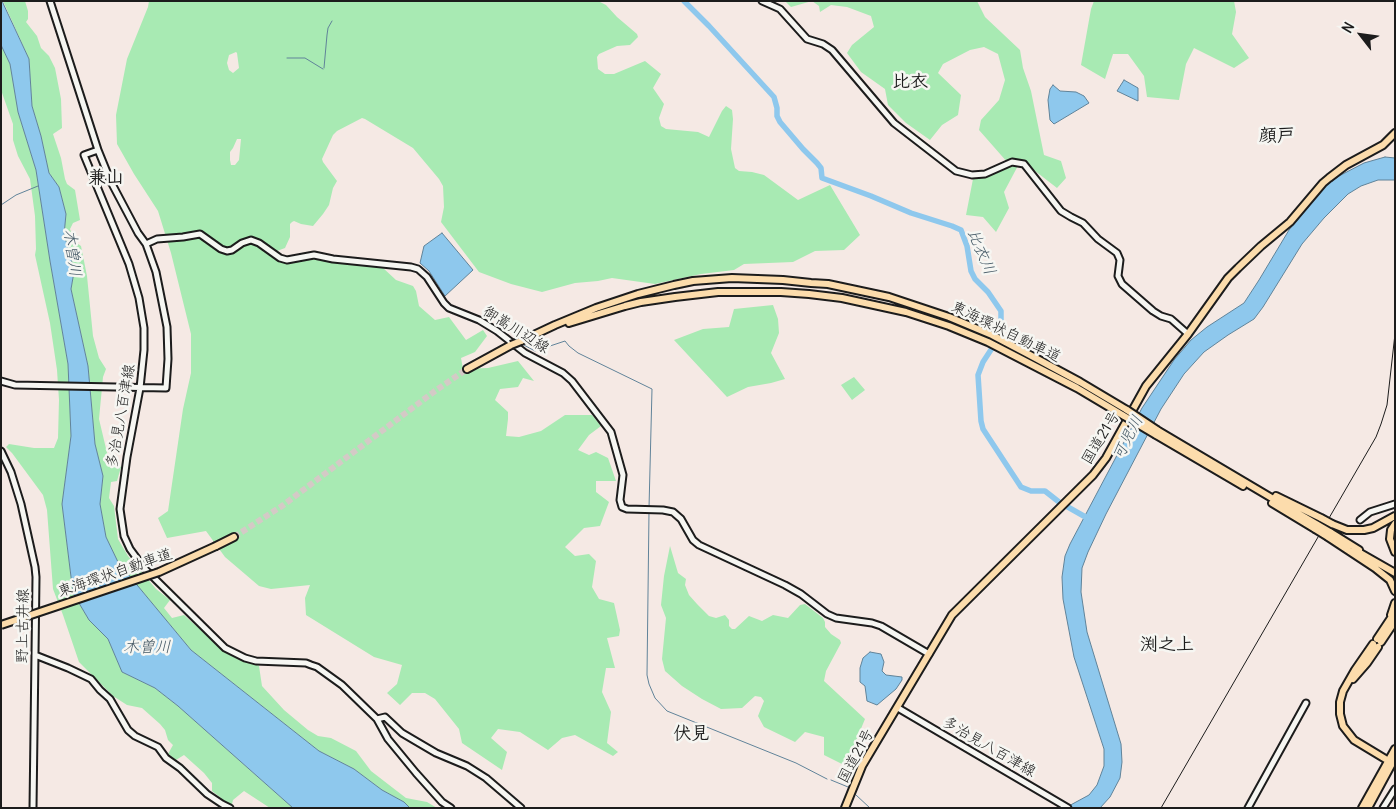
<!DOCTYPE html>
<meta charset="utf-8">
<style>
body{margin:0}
#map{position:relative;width:1396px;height:809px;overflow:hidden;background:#f5e9e4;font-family:Delius,sans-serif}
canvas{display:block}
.frame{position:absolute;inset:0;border:2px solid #1c1c1c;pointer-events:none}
.north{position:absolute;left:1336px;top:10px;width:50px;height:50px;-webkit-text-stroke:4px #f6f6f2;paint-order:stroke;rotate:300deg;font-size:14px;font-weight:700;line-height:20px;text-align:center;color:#1c1c1c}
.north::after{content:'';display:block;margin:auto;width:18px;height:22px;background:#1c1c1c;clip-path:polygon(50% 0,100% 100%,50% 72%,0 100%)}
</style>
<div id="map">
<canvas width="1396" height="809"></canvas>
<div class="frame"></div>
<div class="north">N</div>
</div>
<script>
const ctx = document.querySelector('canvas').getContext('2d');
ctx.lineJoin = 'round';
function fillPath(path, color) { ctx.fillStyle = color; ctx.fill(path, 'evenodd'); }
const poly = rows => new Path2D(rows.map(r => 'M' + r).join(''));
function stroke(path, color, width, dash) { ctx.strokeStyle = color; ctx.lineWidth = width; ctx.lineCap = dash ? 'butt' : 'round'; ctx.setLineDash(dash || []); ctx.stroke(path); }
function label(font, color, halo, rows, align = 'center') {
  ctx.font = font + ' Delius,"Klee One",sans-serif'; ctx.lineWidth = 5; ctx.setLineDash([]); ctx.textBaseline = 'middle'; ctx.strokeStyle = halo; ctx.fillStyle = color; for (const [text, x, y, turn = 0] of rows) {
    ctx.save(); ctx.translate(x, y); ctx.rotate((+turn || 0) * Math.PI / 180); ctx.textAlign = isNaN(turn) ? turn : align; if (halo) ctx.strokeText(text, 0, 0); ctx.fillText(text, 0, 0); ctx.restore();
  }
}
const green = poly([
 [3,1,25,1,28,11,28,19,26,22,37,36,41,48,49,56,55,68,61,99,62,128,53,134,61,158,65,179,67,184,75,190,80,220,73,223,70,229,74,241,81,246,87,276,93,336,99,358,106,369,103,377,99,419,108,457,121,467,117,481,111,482,109,498,114,506,118,539,128,556,156,589,170,600,164,608,172,618,184,615,224,651,259,666,262,686,284,710,308,730,318,736,331,738,356,751,371,771,406,798,427,802,437,808,410,808,404,802,382,790,354,769,319,751,191,650,118,562,106,537,100,504,103,476,95,444,88,366,71,289,74,272,69,250,64,235,66,214,59,187,49,173,41,136,32,106,29,59],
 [149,1,598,1,606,5,617,17,637,34,638,37,630,45,617,46,599,54,597,57,598,69,605,74,614,74,645,61,661,74,653,88,664,104,659,118,661,126,666,129,698,132,709,137,722,111,726,106,732,110,733,119,731,149,735,168,739,171,752,172,764,175,798,200,830,185,860,235,844,250,815,251,793,262,744,264,734,270,701,274,655,284,612,278,598,281,575,283,542,292,511,284,479,272,441,222,444,207,443,186,439,179,413,148,365,119,362,118,337,131,333,135,322,159,323,162,337,181,333,188,329,205,323,214,313,226,301,224,294,221,292,222,290,224,290,237,285,248,277,251,276,253,278,261,282,263,315,259,382,267,396,280,413,286,416,291,419,306,435,320,449,317,466,340,483,330,487,336,475,352,461,358,463,369,488,368,518,361,534,381,523,378,518,387,500,389,495,400,508,412,508,419,506,436,519,437,541,431,565,415,592,415,601,426,589,435,578,450,589,455,596,452,608,458,616,481,596,481,596,492,609,502,600,526,584,528,565,547,575,556,589,554,596,561,592,587,599,599,614,603,620,630,619,636,607,638,615,668,606,668,602,692,611,712,607,743,618,752,613,756,575,735,562,738,548,750,520,732,498,729,491,738,507,752,502,770,462,743,459,729,435,699,425,693,412,693,400,705,387,693,397,684,402,665,374,657,306,615,305,598,310,585,271,589,259,586,225,557,206,531,167,538,158,518,168,511,183,409,191,373,191,334,171,253,158,211,134,174,117,144,116,115,127,59,148,7],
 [236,52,237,53,239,68,233,73,229,70,227,63,229,55],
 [237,139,241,139,239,160,235,165,231,165,230,160,230,152,233,148],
 [785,1,977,1,985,17,1020,50,1023,68,1031,91,1044,155,1061,161,1066,178,1057,188,1021,160,1004,192,1009,208,996,232,983,217,966,215,973,179,1008,163,979,130,981,120,999,100,1005,80,998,54,984,47,970,50,943,64,938,73,961,95,958,115,942,125,930,140,906,123,888,105,885,89,861,72,847,53,852,45,874,27,871,16,847,7,831,5,820,12,819,6,812,1,791,7],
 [1094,1,1234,1,1236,12,1232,34,1249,58,1234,68,1194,48,1186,64,1179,100,1147,97,1144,76,1128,54,1113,54,1105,79,1081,65,1091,9],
 [1,45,10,64,18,112,36,170,50,261,68,364,71,436,62,504,73,593,89,620,108,639,122,672,155,688,178,706,293,808,270,808,244,791,233,800,231,808,220,808,221,798,212,791,212,783,204,773,184,755,176,760,168,754,173,745,168,740,165,730,160,724,142,708,127,705,113,696,79,662,63,615,53,589,47,510,43,495,12,453,6,447,9,444,34,448,54,448,58,438,59,400,57,370,50,323,35,255,36,249,35,216,30,179,18,156,13,140,13,124,1,90],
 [773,305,778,319,779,333,771,353,785,379,771,383,748,387,727,397,674,340,703,329,729,327,734,309],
 [854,377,865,390,852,400,841,385],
 [670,546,678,573,686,579,685,585,689,595,697,604,709,616,716,618,725,615,729,620,729,626,732,629,735,629,749,616,762,621,773,615,788,618,800,605,805,604,823,618,825,622,825,627,831,634,840,640,841,643,826,671,824,681,865,719,853,748,842,764,824,755,824,737,805,732,795,742,764,727,758,716,764,701,761,697,755,696,742,708,721,709,702,699,682,686,665,671,662,659,666,618,661,605,664,576]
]);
const water = poly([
 [1,1,2,1,29,59,32,106,41,136,49,173,59,187,66,214,64,235,69,250,74,272,71,289,88,366,95,444,103,476,100,504,106,537,118,562,191,650,319,751,354,769,382,790,404,802,410,808,293,808,178,706,155,688,122,672,108,639,89,620,73,593,62,504,71,436,68,364,50,261,36,170,18,112,10,64,1,45,1,1],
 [1124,80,1138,88,1138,101,1117,91,1124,80],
 [1053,85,1060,91,1076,92,1084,96,1089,103,1054,124,1050,120,1048,100,1050,89,1053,85],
 [1385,157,1395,158,1395,180,1378,180,1361,186,1348,194,1324,218,1302,244,1263,307,1254,319,1228,335,1204,352,1184,374,1161,409,1106,514,1088,552,1082,568,1081,592,1087,632,1121,744,1122,762,1120,778,1110,797,1100,808,1065,808,1089,795,1097,785,1104,766,1104,749,1074,657,1063,599,1062,577,1065,556,1070,544,1142,408,1174,360,1191,340,1207,327,1244,303,1259,280,1289,230,1324,187,1339,176,1364,163,1385,157],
 [442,233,473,270,445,296,429,271,420,263,424,246,442,233],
 [870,652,881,654,884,662,882,671,886,675,902,677,902,680,896,689,877,705,867,701,865,686,860,682,860,668,863,658,870,652]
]);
const stream = poly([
 [287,58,305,58,323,69],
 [324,68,327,35,328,28,332,21],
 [1,205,16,195,38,186],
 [522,344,535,351,565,341,569,346,578,353,652,389,649,508],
 [649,512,647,675,649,684,655,698,667,711,796,763,827,779],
 [831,780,848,787],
 [856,795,870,808]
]);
const river = poly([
 [684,1,709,26,774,97,777,108,777,116,780,122,803,149,817,163,821,168,822,178,871,196,911,213,952,226,961,230,967,246,971,271,975,279,988,292,1001,311,1001,331,998,339,983,362,978,375,981,421,983,429,1021,487,1031,491,1045,491,1059,502,1089,519,1090,521]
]);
const highwayTunnel = poly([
 [234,537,282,506,435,391,467,369]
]);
const secondary = poly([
 [50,1,98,150,84,155,129,264,139,298,144,328,144,350,140,388,127,457,120,509,124,536,130,549,144,568,225,648,245,658,256,661,306,663,311,665,317,667,342,685,377,719,388,739,416,773,442,802,451,808],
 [762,1,780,9,807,39,823,44,832,50,894,123,956,171,972,175,985,174,1012,162,1024,164,1061,211,1071,217,1083,223,1098,239,1117,253,1120,260,1118,276,1122,284,1153,311,1161,316,1171,319,1188,334],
 [98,150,111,182,138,233,146,244],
 [1,381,15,385,166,388,168,359,167,327,156,272,146,244,157,239,183,237,200,234,221,249,227,251,232,250,242,243,251,240,259,243,280,258,287,260,314,255,333,259,411,267,418,269,427,277,444,303,449,308,479,320,497,331,525,353,563,373,572,381,611,432,623,475,620,500,622,507,627,509,663,510,673,512,681,519,693,540,699,545,785,585,801,594,827,614,836,618,872,623,881,626,929,654],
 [1,451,11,472,21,504,35,567,36,577,33,808],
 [1360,520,1370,512,1395,504],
 [35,655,68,668,91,679,100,690,110,699,128,730,135,736,158,747,166,758,180,768,207,794,222,804,230,808],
 [898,708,1068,808],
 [377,719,385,717,402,733,436,753,467,766,486,778,521,808],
 [1248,808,1306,703],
 [1383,808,1395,789]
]);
const highway = poly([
 [569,323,625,306,641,302,675,297,718,292,781,292,809,294,842,298,906,312,949,326,988,342,1077,388,1124,416],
 [521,341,555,325,596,308,638,294,674,285,693,281,732,278,783,280,811,283,828,284,889,297,949,317,992,335,1028,354,1080,382,1127,410],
 [467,369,511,345],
 [1157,430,1270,497,1318,525],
 [1156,435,1243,486],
 [1276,496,1321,518],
 [1272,503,1315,529],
 [1332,524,1347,530,1364,530,1373,528,1395,516],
 [1395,524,1391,530,1390,539,1395,552],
 [1330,532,1359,550],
 [1328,537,1375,568,1390,580,1395,591],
 [216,546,234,537],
 [1355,550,1395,573],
 [1391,615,1395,603],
 [1377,639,1395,612],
 [1381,642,1395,621],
 [1373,644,1355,670,1343,691,1340,702,1340,714,1343,726,1354,740,1392,763],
 [1353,679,1367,663,1378,647],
 [845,808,862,766,952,615,1093,475,1106,458,1146,386,1188,334,1228,278,1238,268,1261,246,1290,222,1323,183,1329,178,1346,165,1383,145,1395,133],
 [1362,808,1395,749],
 [1368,808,1395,758]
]);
const rail = poly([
 [1161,808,1376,437,1381,424,1387,405,1395,334]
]);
const highwayBridge = poly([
 [511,345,521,341],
 [1127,410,1157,430],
 [1124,416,1156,435],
 [1321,518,1332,524],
 [1318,525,1330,532],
 [1315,529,1328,537],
 [1,625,159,572,216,546]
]);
const streetNames = [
 ["御嵩川辺線",516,330,32],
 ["東海環状自動車道",1006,332,26],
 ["多治見八百津線",121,416,-80],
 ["国道21号",1101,438,-59],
 ["東海環状自動車道",115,573,-19],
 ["野上古井線",23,626,-89],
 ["多治見八百津線",989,747,30],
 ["国道21号",856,756,-62]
];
const waterNames = [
 ["比衣川",981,252,67],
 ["木曽川",72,253,82],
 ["可児川",1128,438,-63],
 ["木曽川",147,647]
];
const quarterNames = [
 ["比衣",910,82],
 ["顔戸",1277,136],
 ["兼山",106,178],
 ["渕之上",1167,645],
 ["伏見",691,734]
];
fillPath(green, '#a8eab3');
fillPath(water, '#8ec8ed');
stroke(water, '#608399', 1);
stroke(stream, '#608399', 1);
stroke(river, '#8ec8ed', 5.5);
stroke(highwayTunnel, '#d4cac6', 6, [6, 3]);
stroke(secondary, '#1c1c1c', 9);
stroke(highway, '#1c1c1c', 10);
stroke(secondary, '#f6f6f2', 5);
stroke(highway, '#fcdcac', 6);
stroke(rail, '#1c1c1c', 1);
stroke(highwayBridge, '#1c1c1c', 10, []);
stroke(highwayBridge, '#fcdcac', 6);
label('15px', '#1c1c1c', '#f6f6f2', streetNames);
label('italic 16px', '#445865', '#f6f6f2', waterNames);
label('bold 18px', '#1c1c1c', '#f6f6f2', quarterNames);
</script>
